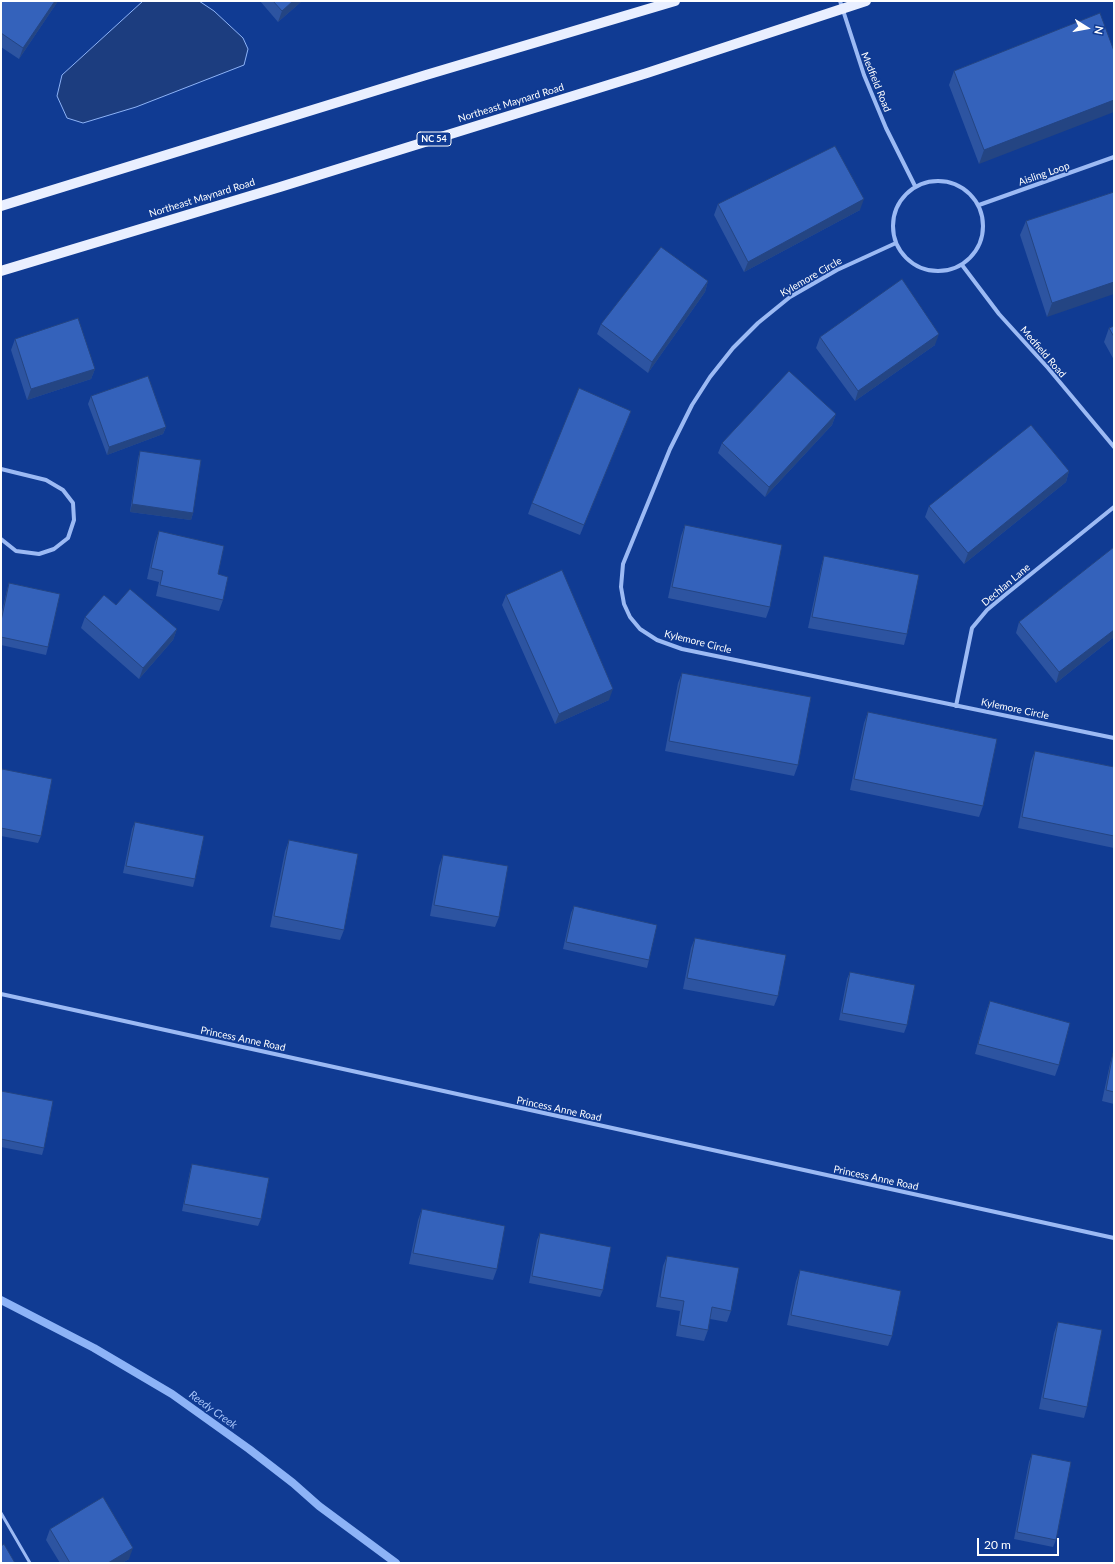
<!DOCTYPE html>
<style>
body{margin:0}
#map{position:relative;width:1115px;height:1564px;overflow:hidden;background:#103b93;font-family:Lato,sans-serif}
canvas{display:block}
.frame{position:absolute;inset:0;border:2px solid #fff;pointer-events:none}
.north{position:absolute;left:1067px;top:8px;width:40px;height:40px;-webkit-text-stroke:3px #103b93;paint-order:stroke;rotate:101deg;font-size:11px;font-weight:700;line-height:16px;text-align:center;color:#fff}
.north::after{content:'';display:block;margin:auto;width:14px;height:18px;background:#fff;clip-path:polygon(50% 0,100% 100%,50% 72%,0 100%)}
.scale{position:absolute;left:977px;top:1538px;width:82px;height:18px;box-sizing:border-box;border:2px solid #fff;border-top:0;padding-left:5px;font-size:12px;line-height:14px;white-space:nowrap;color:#fff;-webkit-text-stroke:3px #103b93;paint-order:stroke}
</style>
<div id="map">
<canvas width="1115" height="1564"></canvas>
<div class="frame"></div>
<div class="north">N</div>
<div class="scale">20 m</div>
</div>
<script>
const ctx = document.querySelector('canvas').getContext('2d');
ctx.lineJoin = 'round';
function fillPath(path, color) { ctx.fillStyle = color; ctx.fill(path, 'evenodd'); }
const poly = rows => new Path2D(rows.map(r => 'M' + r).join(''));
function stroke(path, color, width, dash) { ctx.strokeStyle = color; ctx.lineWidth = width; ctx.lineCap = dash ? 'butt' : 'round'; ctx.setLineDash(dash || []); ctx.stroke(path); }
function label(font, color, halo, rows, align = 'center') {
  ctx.font = font + ' Lato,sans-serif'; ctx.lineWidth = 3; ctx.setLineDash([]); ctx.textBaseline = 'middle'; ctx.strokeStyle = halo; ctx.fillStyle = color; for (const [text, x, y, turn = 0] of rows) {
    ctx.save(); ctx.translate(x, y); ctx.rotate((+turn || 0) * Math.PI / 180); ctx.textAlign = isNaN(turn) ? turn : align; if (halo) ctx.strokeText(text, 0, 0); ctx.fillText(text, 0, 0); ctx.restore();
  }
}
const water = poly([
 [143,1,199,1,214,11,243,38,248,49,244,65,136,107,83,123,67,118,57,96,62,75,143,1]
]);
const stream = poly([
 [1,1300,94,1348,172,1394,249,1449,293,1483,319,1506,396,1563]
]);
const lane = poly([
 [1,1513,30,1563]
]);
const street = poly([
 [840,1,864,75,886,128,915,186],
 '893 226a45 45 0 1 1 90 0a45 45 0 1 1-90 0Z',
 [979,205,1114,157],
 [896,243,837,270,790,297,758,323,733,348,710,377,692,405,670,449,623,564,621,587,624,604,630,617,640,629,657,640,682,649,1114,738],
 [962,265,999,314,1048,368,1114,447],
 [1,469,46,480,63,490,73,503,74,520,68,538,54,549,39,554,16,551,1,539],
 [956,706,972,628,987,610,1005,595,1114,507],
 [1,994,1114,1238]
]);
const primary = poly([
 [1,206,426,75,675,1],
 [1,271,280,187,647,73,866,1]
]);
const wall = poly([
 [1,1,58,1,19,59,1,47],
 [260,1,302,1,278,22],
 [1100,13,979,164,949,85,954,71],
 [1114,192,1047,317,1020,235,1026,221],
 [718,204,860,210,744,272,714,215],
 [708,281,705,292,648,373,597,334,601,324],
 [1114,326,1114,360,1104,342,1109,328],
 [820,337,935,345,855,401,816,348],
 [15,339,95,369,91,379,27,400,11,350],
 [91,396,166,427,163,434,107,455,88,404],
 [836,414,832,425,765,497,718,453,722,443],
 [627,421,580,535,528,514,532,503],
 [140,451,193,513,191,520,130,512,138,458],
 [1069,471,1066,482,964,564,925,517,929,506],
 [685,525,770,607,766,618,668,598,681,536],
 [159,531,218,574,223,600,219,611,156,596,159,582,147,579,155,542],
 [1114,547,1114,637,1056,683,1016,633,1019,622],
 [824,556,907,634,904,645,808,628,821,567],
 [9,583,48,647,46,655,1,645,1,616,7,590],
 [506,595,609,700,555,724,502,605],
 [116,605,177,629,173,640,139,679,81,628,85,617],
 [682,673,798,765,794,776,665,751,678,683],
 [868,712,983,806,979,817,850,790,864,723],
 [1035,751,1114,767,1114,848,1018,828,1031,761],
 [2,769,41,836,38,843,1,836,1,771],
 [135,822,195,879,193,887,123,873,132,829],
 [289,840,344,930,340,940,270,927,285,851],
 [443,855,499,917,495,927,430,916,439,866],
 [574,906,649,960,647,968,563,949,571,913],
 [695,938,778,996,774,1006,683,989,691,948],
 [850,972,907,1025,904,1033,839,1020,847,979],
 [990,1001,1059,1065,1055,1076,975,1054,986,1012],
 [1113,1053,1114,1053,1114,1104,1102,1101,1110,1064],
 [1,1091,44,1148,42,1155,1,1147],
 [192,1164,261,1219,258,1226,182,1211,190,1171],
 [422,1209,497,1269,493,1280,409,1264,418,1220],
 [540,1233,603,1290,600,1297,529,1283,537,1240],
 [667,1256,731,1311,727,1322,710,1319,708,1330,704,1341,676,1336,680,1311,656,1307,663,1266],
 [800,1270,892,1336,888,1346,787,1325,796,1281],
 [1058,1322,1087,1407,1084,1418,1039,1409,1054,1333],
 [1032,1454,1056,1540,1053,1547,1014,1539,1029,1462],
 [50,1529,129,1559,122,1563,60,1563,46,1540]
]);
const shadedWall = poly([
 [55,1,58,1,19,59,23,48],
 [293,1,302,1,278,22,282,11],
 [1114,100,1114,112,979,164,984,150],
 [864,199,860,210,744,272,748,262],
 [708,281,705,292,648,373,652,362],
 [1114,282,1114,294,1047,317,1052,303],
 [939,334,935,345,855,401,858,391],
 [95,369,91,379,27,400,31,389],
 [631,411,627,421,580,535,584,525],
 [836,414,832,425,765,497,769,487],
 [166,427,163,434,107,455,109,447],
 [1069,471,1066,482,964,564,968,553],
 [132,504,193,513,191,520,130,512],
 [177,629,173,640,139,679,143,668],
 [1114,630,1114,637,1056,683,1059,672],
 [613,689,609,700,555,724,559,714],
 [133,1548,129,1559,122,1563,108,1563]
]);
const building = poly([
 [1,1,55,1,23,48,1,33,1,1],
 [273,1,293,1,282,11,273,1],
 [1100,13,1114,51,1114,100,984,150,954,71,1100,13],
 [835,146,864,199,748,262,718,204,835,146],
 [1114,192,1114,282,1052,303,1026,221,1114,192],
 [661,247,708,281,652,362,601,324,661,247],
 [902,279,939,334,858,391,820,337,902,279],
 [78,318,95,369,31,389,15,339,78,318],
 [1114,326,1114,337,1109,328,1114,326],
 [789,371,836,414,769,487,722,443,789,371],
 [148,376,166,427,109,447,91,396,148,376],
 [579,388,631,411,584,525,532,503,579,388],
 [1031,425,1069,471,968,553,929,506,1031,425],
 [140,451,201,460,193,513,132,504,140,451],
 [685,525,782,545,770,607,672,587,685,525],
 [159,531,224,546,218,574,228,577,223,600,160,585,163,571,151,568,159,531],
 [1114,547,1114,630,1059,672,1019,622,1114,547],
 [824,556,919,575,907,634,812,617,824,556],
 [562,570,613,689,559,714,506,595,562,570],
 [9,583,60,594,48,647,1,637,1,621,9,583],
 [130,589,177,629,143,668,85,617,104,595,116,605,130,589],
 [682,673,811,697,798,765,669,741,682,673],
 [868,712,997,739,983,806,854,779,868,712],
 [1035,751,1114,767,1114,836,1022,817,1035,751],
 [2,769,52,779,41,836,1,828,1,773,2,769],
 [135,822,204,836,195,879,126,866,135,822],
 [289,840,358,854,344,930,274,916,289,840],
 [443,855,508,866,499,917,434,905,443,855],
 [574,906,657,925,649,960,566,942,574,906],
 [695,938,786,955,778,996,687,978,695,938],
 [850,972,915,985,907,1025,842,1013,850,972],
 [990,1001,1070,1023,1059,1065,978,1044,990,1001],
 [1113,1053,1114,1053,1114,1092,1106,1090,1113,1053],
 [1,1091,53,1101,44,1148,1,1139,1,1091],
 [192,1164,269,1178,261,1219,184,1204,192,1164],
 [422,1209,505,1226,497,1269,413,1253,422,1209],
 [540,1233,611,1247,603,1290,532,1276,540,1233],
 [667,1256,739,1268,731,1311,712,1307,708,1330,680,1325,684,1301,660,1297,667,1256],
 [800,1270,901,1291,892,1336,791,1315,800,1270],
 [1058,1322,1102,1330,1087,1407,1043,1398,1058,1322],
 [1032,1454,1071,1462,1056,1540,1017,1532,1032,1454],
 [103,1497,133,1548,108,1563,70,1563,50,1529,103,1497],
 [4,1544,15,1563,1,1563,1,1546,4,1544]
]);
const shields = [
 [434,139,34]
];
const shieldNames = [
 ["NC 54",434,139]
];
const streetNames = [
 ["Medfield Road",876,82,68],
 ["Northeast Maynard Road",511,103,-17],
 ["Aisling Loop",1044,174,-19],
 ["Northeast Maynard Road",202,198,-17],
 ["Kylemore Circle",811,277,-30],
 ["Medfield Road",1043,352,49],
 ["Dechlan Lane",1006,585,-40],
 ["Kylemore Circle",698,642,14],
 ["Kylemore Circle",1015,709,12],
 ["Princess Anne Road",243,1039,12],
 ["Princess Anne Road",559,1109,12],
 ["Princess Anne Road",876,1178,12]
];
const waterNames = [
 ["Reedy Creek",213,1410,36]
];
fillPath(water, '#1c3d7f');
stroke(water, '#8db3f7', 1);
stroke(stream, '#8db3f7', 8);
stroke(lane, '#9cbaf4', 3);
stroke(street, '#9cbaf4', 4);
stroke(primary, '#e9efff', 10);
fillPath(wall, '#2d54a1');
fillPath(shadedWall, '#244583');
fillPath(building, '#3462bb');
stroke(building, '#244583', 1);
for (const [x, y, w] of shields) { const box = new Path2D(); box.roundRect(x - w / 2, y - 7, w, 14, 3); ctx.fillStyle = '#103b93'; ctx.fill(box); stroke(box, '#fff', 1); }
label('bold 9px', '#fff', null, shieldNames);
label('10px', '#fff', '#103b93', streetNames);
label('italic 11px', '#a8c5fa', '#103b93', waterNames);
</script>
